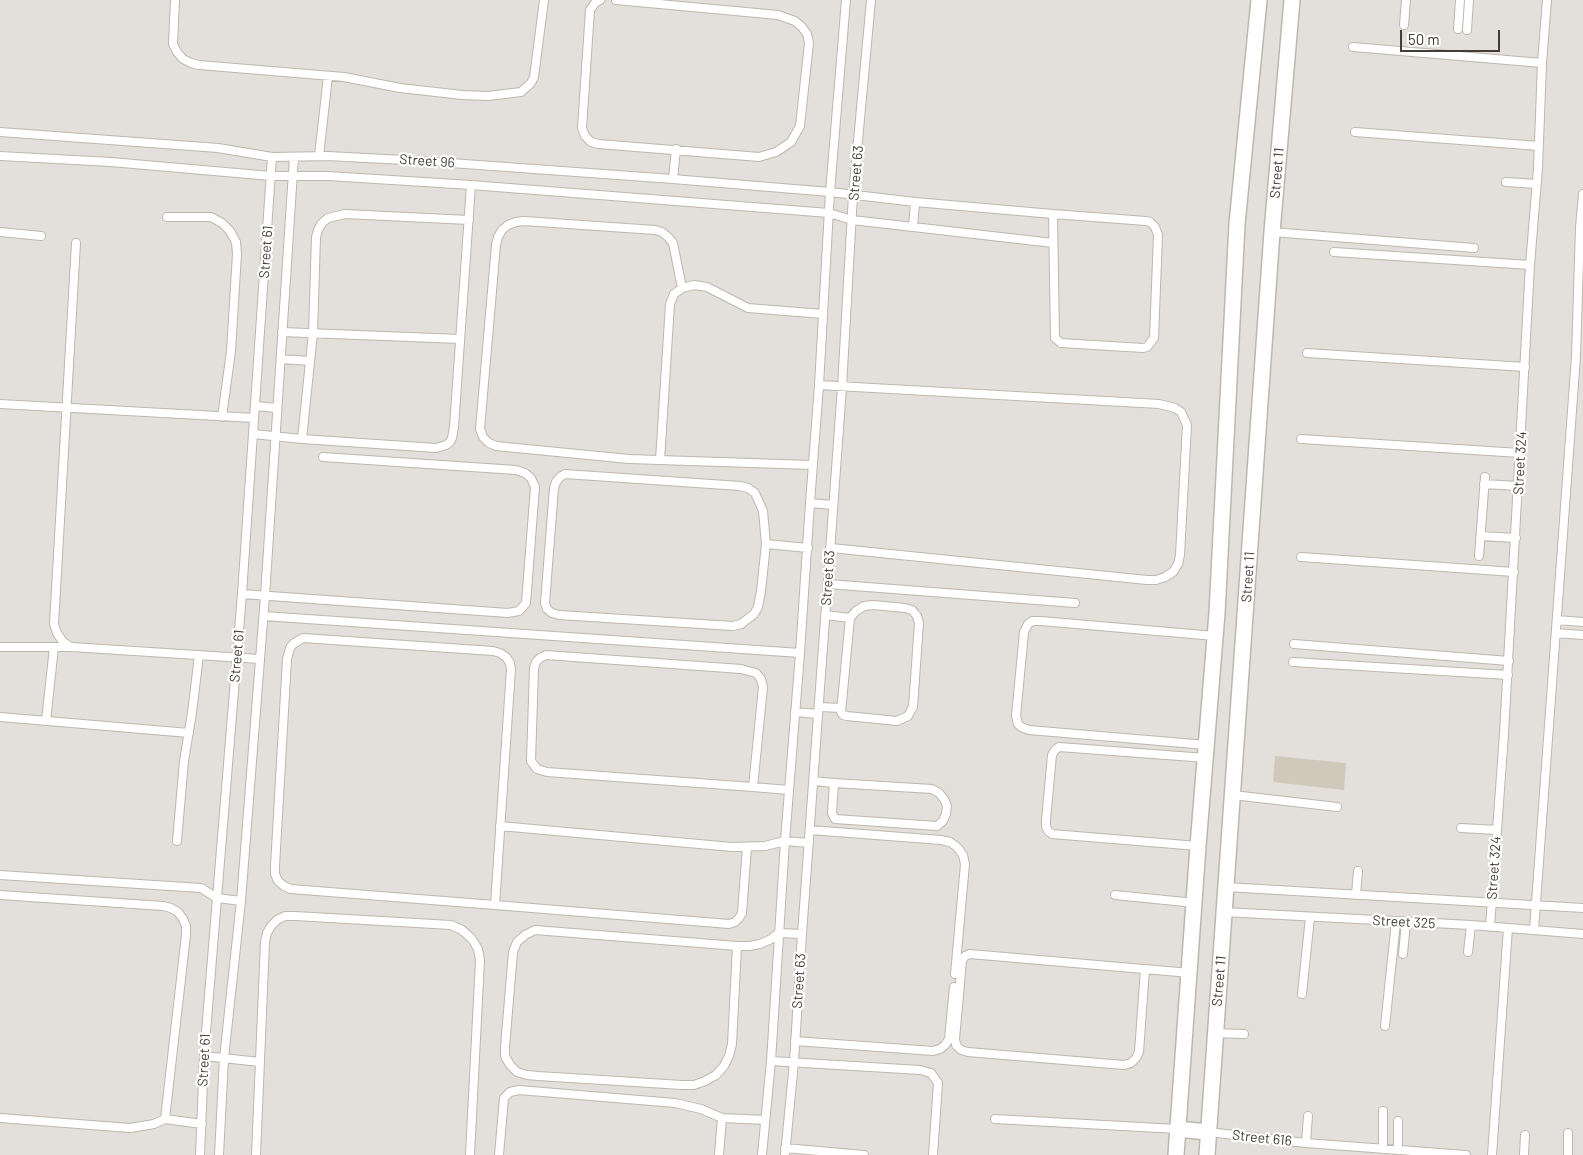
<!DOCTYPE html>
<style>
body{margin:0}
#map{position:relative;width:1583px;height:1155px;overflow:hidden;background:#f1ede5;font-family:Barlow,sans-serif}
canvas{display:block}
.scale{position:absolute;left:1400px;top:30px;width:100px;height:22px;box-sizing:border-box;border:2px solid #433d35;border-top:0;padding-left:6px;font-size:15px;line-height:18px;white-space:nowrap;color:#433d35;-webkit-text-stroke:4px #fff;paint-order:stroke}
</style>
<div id="map">
<canvas width="1583" height="1155"></canvas>
<div class="scale">50 m</div>
</div>
<script>
const ctx = document.querySelector('canvas').getContext('2d');
ctx.lineJoin = 'round';
function fillPath(path, color) { ctx.fillStyle = color; ctx.fill(path, 'evenodd'); }
const poly = rows => new Path2D(rows.map(r => 'M' + r).join(''));
function stroke(path, color, width, dash) { ctx.strokeStyle = color; ctx.lineWidth = width; ctx.lineCap = dash ? 'butt' : 'round'; ctx.setLineDash(dash || []); ctx.stroke(path); }
function label(font, color, halo, rows, align = 'center') {
  ctx.font = font + ' Barlow,sans-serif'; ctx.lineWidth = 4.5; ctx.setLineDash([]); ctx.textBaseline = 'middle'; ctx.strokeStyle = halo; ctx.fillStyle = color; for (const [text, x, y, turn = 0] of rows) {
    ctx.save(); ctx.translate(x, y); ctx.rotate((+turn || 0) * Math.PI / 180); ctx.textAlign = isNaN(turn) ? turn : align; if (halo) ctx.strokeText(text, 0, 0); ctx.fillText(text, 0, 0); ctx.restore();
  }
}
const industrial = poly([
 [0,0,1583,0,1583,1155,0,1155]
]);
const building = poly([
 [1275,756,1346,763,1344,790,1273,782]
]);
const service = poly([
 [175,0,173,44,177,52,183,59,191,63,199,65,344,77,400,88,462,95,488,96,521,92,531,83,534,77,544,0],
 [600,0,595,3,590,10,582,128,585,136,591,142,599,144,759,157,776,152,791,142,800,126,809,43,807,34,802,27,795,21,778,15,616,0],
 [1404,25,1406,0],
 [1458,29,1460,0],
 [1467,30,1469,0],
 [1353,47,1542,63],
 [0,132,218,148,272,157,328,156,423,161,673,179,830,192,915,202,1053,214],
 [1355,132,1539,146],
 [0,156,111,162,271,176,328,176,471,185,829,213,852,220,1053,243],
 [319,156,328,76],
 [673,179,676,149],
 [1506,182,1537,184],
 [1053,214,1146,221,1150,222,1155,227,1158,235,1154,338,1147,347,1143,348,1061,343,1055,338,1053,214],
 [167,217,211,217,222,223,230,231,236,242,237,254,231,351,222,417],
 [913,227,915,202],
 [0,232,41,236],
 [1272,232,1474,248],
 [1334,252,1530,265],
 [682,288,673,243,668,237,662,232,655,230,524,221,516,222,508,225,502,230,498,237,496,245,480,429,483,437,489,443,496,446,629,459,812,465],
 [282,332,460,339],
 [1307,353,1525,367],
 [281,359,310,361],
 [819,385,1159,404,1175,408,1181,412,1187,425,1180,555,1178,564,1173,572,1165,577,1156,580,1147,580,831,548],
 [0,404,254,418],
 [255,406,277,408],
 [253,434,302,439,436,448,446,445,450,442,452,438,454,427,471,185],
 [302,439,313,333,316,237,318,230,322,223,328,218,345,214,469,220],
 [1301,439,1520,453],
 [660,460,670,304,674,294,682,288,694,285,707,287,748,308,823,314],
 [565,474,740,486,748,488,755,493,763,511,766,544,761,591,758,607,754,614,741,624,733,626,559,615,552,613,547,609,545,603,554,488,556,482,560,477,565,474],
 [1484,484,1518,486],
 [810,503,833,505],
 [1481,536,1516,538],
 [766,544,808,548],
 [1479,556,1485,477],
 [1301,557,1514,572],
 [828,584,1075,603],
 [242,594,508,613,519,611,526,603,535,487,531,478,525,473,516,470,323,457],
 [873,605,905,608,912,610,917,616,919,623,913,707,908,716,897,721,847,716,843,715,841,712,850,618,856,611,864,606,873,605],
 [826,615,850,618],
 [264,616,800,653],
 [1557,620,1583,622],
 [1556,633,1583,635],
 [1294,644,1509,661],
 [0,647,71,647,260,659],
 [71,647,63,642,57,633,54,624,76,243],
 [1293,662,1508,675],
 [819,707,841,708],
 [795,712,818,714],
 [0,717,189,733],
 [46,721,54,647],
 [1207,745,1029,730,1021,727,1018,724,1016,716,1024,632,1028,624,1032,621,1041,621,1215,636],
 [813,781,834,783,832,813,835,819,937,826,943,821,946,814,947,806,944,799,939,793,932,789,834,783],
 [753,787,547,772,537,769,531,761,534,668,536,662,540,658,546,655,741,669,756,673,761,679,763,687,753,787,789,790],
 [1233,795,1337,807],
 [500,826,732,847,765,846,785,841,809,843],
 [1461,828,1497,830],
 [810,830,941,840,950,842,957,847,963,855,965,864,955,974],
 [177,841,184,761,192,713,199,655],
 [1198,846,1052,834,1048,831,1046,826,1046,820,1052,755,1055,750,1059,747,1206,758],
 [0,875,201,888,217,898,241,901],
 [1226,887,1583,908],
 [0,895,163,906,171,908,178,912,183,919,186,926,186,935,165,1119],
 [1115,895,1195,903],
 [1356,895,1358,871],
 [495,905,291,889,284,886,278,881,275,874,275,866,287,659,290,648,293,644,303,638,493,651,500,653,506,657,510,663,511,669,495,905,729,924,735,922,739,918,742,913,747,847],
 [1224,912,1471,925,1583,934],
 [1490,927,1504,734,1530,265,1538,168,1542,63,1547,0],
 [1534,930,1576,356,1580,227,1583,194],
 [737,946,732,1044,729,1056,724,1066,716,1075,705,1081,694,1085,682,1085,538,1076,527,1075,517,1072,510,1065,505,1056,505,1047,513,952,517,942,525,935,535,930,737,946,749,946,760,944,771,939,779,933,802,934],
 [1468,952,1471,925],
 [1403,954,1406,922],
 [1145,969,1139,1052,1136,1058,1131,1063,1124,1065,968,1052,961,1050,956,1045,955,1039,962,961,965,956,970,954,1190,973],
 [1302,994,1310,917],
 [1385,1026,1396,922],
 [1214,1033,1244,1034],
 [795,1041,933,1051,940,1049,945,1045,949,1039,954,987],
 [204,1056,260,1062],
 [771,1061,920,1070,931,1073,938,1083,933,1155],
 [1383,1111,1383,1149],
 [0,1118,130,1128,154,1124,165,1119,202,1124],
 [722,1118,765,1120],
 [995,1119,1177,1129],
 [1208,1132,1306,1143,1466,1155],
 [1306,1143,1308,1116],
 [785,1148,864,1155],
 [1398,1150,1398,1121],
 [200,1155,204,1056,242,594,272,157],
 [219,1155,224,1058,241,901,265,596,294,157],
 [256,1155,265,942,267,933,271,926,277,920,285,916,295,916,451,925,462,930,472,939,478,949,480,960,470,1155],
 [499,1155,504,1098,510,1092,519,1090,675,1103,701,1109,722,1118,719,1155],
 [762,1155,771,1061,785,841,800,653,810,503,819,385,830,192,846,0],
 [785,1155,794,1062,802,934,842,387,853,195,871,0],
 [1492,1155,1508,928],
 [1524,1155,1525,1135],
 [1568,1155,1568,1133]
]);
const minor = poly([
 [1177,1129,1208,1132],
 [1176,1155,1198,846,1217,613,1237,224,1259,0],
 [1207,1155,1272,232,1292,0]
]);
const streetNames = [
 ["Street 96",427,161,4],
 ["Street 63",856,173,-85],
 ["Street 11",1277,173,-85],
 ["Street 61",266,252,-86],
 ["Street 324",1520,463,-87],
 ["Street 11",1248,577,-86],
 ["Street 63",828,578,-86],
 ["Street 61",237,656,-85],
 ["Street 324",1494,868,-86],
 ["Street 325",1404,922,3],
 ["Street 63",799,981,-86],
 ["Street 11",1219,981,-85],
 ["Street 61",204,1060,-87],
 ["Street 616",1262,1138,6]
];
fillPath(industrial, '#e3dfda');
fillPath(building, '#d1c8bc');
stroke(service, '#beb7ac', 10);
stroke(minor, '#beb7ac', 18);
stroke(service, '#fff', 8);
stroke(minor, '#fff', 15);
label('14px', '#433d35', '#fff', streetNames);
</script>
